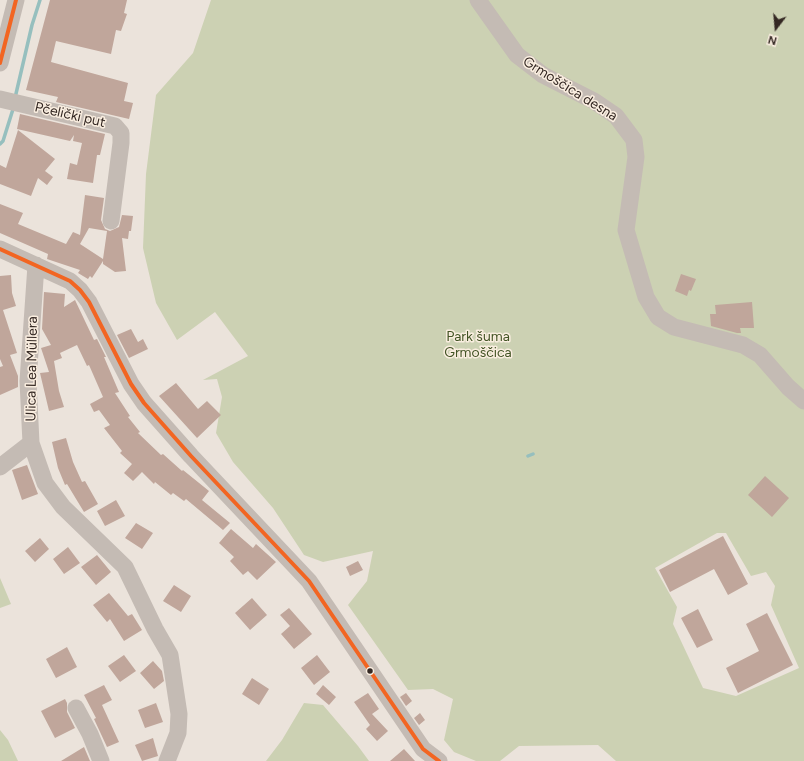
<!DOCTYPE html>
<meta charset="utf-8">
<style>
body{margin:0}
#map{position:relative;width:804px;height:761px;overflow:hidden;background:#ebe3db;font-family:Figtree,sans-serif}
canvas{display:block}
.north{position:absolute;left:756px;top:8px;width:40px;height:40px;-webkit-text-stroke:3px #faeee0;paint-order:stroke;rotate:196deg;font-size:11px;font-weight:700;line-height:16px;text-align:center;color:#342823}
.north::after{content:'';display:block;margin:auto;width:14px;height:18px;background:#342823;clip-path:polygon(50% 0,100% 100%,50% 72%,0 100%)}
</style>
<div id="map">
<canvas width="804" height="761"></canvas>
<div class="north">N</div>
</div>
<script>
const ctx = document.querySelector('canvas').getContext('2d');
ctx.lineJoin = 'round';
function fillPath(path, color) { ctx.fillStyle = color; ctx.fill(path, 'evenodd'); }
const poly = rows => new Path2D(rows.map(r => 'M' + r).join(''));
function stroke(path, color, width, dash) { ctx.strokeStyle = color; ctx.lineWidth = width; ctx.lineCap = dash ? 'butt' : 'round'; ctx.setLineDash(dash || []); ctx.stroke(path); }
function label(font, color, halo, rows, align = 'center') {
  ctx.font = font + ' Figtree,sans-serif'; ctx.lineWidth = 3; ctx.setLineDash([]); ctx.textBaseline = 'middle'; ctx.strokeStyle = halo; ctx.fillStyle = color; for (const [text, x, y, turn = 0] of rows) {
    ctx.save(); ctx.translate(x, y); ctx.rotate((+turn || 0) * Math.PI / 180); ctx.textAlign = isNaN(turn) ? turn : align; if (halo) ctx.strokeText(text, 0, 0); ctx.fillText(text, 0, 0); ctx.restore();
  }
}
const green = poly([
 [211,0,804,0,804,761,616,761,598,745,519,746,500,761,476,761,454,752,444,740,453,699,433,689,408,690,348,605,367,581,373,551,323,562,304,555,273,508,233,462,216,433,222,397,217,379,203,380,248,356,215,312,177,340,156,303,143,248,146,174,156,95,193,53],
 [717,533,726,533,751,576,766,572,775,586,771,605,799,668,736,696,703,688,673,624,677,607,655,568],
 [0,578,11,604,0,608],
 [304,703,323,705,358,746,369,761,266,761,282,740],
 [0,730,8,740,18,761,0,761]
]);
const stream = poly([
 [15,98,32,25,40,0],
 [0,144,3,141,14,106],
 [528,456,533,454]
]);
const building = poly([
 [50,0,127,0,124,13,127,14,121,31,116,30,111,54,56,41,51,62,128,83,124,101,133,103,129,119,56,102,58,97,26,90],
 [20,114,105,134,100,155,97,155,93,183,67,179,70,163,77,165,82,143,73,141,74,135,70,141,17,129],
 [18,130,55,159,45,171,53,177,47,185,38,178,31,196,0,184,0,165,6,168],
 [85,195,104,198,101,220,105,229,110,231,119,227,122,215,133,216,131,231,129,231,128,239,122,238,126,271,115,272,103,264,103,261,92,278,90,276,88,279,78,273,80,270,47,259,48,254,0,233,0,204,23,213,18,224,66,244,73,232,80,235],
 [89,228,107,231,103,259,80,244],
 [681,274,696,279,691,291,689,290,687,296,675,291],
 [11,275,12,293,16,306,3,310,17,353,10,355,18,376,18,387,0,395,0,367,3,366,0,359,0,276],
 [44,292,65,294,64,307,75,300,94,340,97,339,106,357,104,357,119,392,115,393,130,416,128,417,140,432,138,433,161,455,163,454,182,471,183,470,209,491,202,500,230,523,223,530,186,499,184,501,173,493,171,495,155,482,154,484,142,472,133,481,124,473,132,464,120,453,122,451,104,428,110,425,99,410,94,412,90,404,103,397,89,365,87,366,77,345,60,353,62,358,54,361,59,391,64,407,49,411,40,373,49,372,41,348,51,345,42,329],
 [752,302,754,328,740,328,741,333,737,333,711,326,710,314,716,314,715,305],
 [131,329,138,342,143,339,148,349,129,358,117,335],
 [176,383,198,409,207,401,221,415,197,438,159,396],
 [66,438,73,462,82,482,85,481,98,504,84,512,67,484,65,485,58,468,52,442],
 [27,465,38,494,22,500,12,470],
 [765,476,789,498,772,517,748,495],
 [116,500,125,516,105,526,97,511],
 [136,523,153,533,142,549,125,538],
 [231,529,253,548,256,544,276,562,257,580,248,571,243,575,230,561,234,557,219,543],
 [723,536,748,584,728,595,714,569,670,592,659,570],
 [40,538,49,549,35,562,25,551],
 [68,547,80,563,64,574,53,559],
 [97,555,111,572,96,585,81,567],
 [358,561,363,570,350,576,346,567],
 [174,585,191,596,181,612,163,601],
 [109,593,128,616,132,614,142,630,124,641,110,619,107,622,93,605],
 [252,598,267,615,250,630,235,613],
 [289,608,312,634,294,649,281,634,290,626,280,615],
 [698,609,713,640,697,648,681,618],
 [767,613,793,665,738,693,726,668,759,651,746,624],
 [67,647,77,667,56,678,46,659],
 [124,655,136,671,120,682,108,666],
 [317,655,330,672,314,685,301,668],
 [153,661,162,671,164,681,154,689,140,673],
 [252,678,269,689,259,705,242,694],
 [104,685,112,700,102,705,119,742,107,747,94,719,96,718,84,695],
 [323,685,336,697,329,705,316,694],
 [368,693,379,709,372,714,388,731,377,741,366,729,370,725,354,702],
 [406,693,412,701,406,706,400,697],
 [65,699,67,703,67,712,75,728,55,738,41,711],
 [156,703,163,722,145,728,138,710],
 [420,713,425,720,419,725,414,718],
 [153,738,158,756,142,761,135,745],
 [84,747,90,761,61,761],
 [404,749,415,761,390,761]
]);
const minor = poly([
 [478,0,517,55,543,75,594,101,616,116,634,140,636,157,626,230,646,297,658,317,674,327,743,345,760,355,788,387,804,401],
 [0,63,16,0],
 [0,99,115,126,121,133,121,143,111,221],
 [0,249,70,281,80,290,89,302,131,384,144,403,191,456,309,581,423,749,439,761],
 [36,265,28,381,31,443,45,483,63,507,125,567,155,629,170,655,179,714,178,733,167,761],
 [0,467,31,443],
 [76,708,90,734,101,761]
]);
const bus1 = poly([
 [0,63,16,0],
 [0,249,70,281,80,290,89,302,131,384,144,403,191,456,309,581,423,749,439,761]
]);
const markers = [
 [370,671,3.5,"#342823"]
];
const streetNames = [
 ["Grmoščica desna",570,89,32],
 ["Pčelički put",70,115,13],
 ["Ulica Lea Müllera",32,369,-89]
];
const parkNames = [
 ["Park šuma",478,337],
 ["Grmoščica",478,353]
];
fillPath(green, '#ccd1b3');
stroke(stream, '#96bfbe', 3.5);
fillPath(building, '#c0a69b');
stroke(minor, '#c4bbb4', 17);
stroke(bus1, '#f26522', 4);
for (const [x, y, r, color] of markers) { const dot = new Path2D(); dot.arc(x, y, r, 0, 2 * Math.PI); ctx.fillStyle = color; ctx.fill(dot); stroke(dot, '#faeee0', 1.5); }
label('14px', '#342823', '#faeee0', streetNames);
label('14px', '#435425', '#faeee0', parkNames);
</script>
